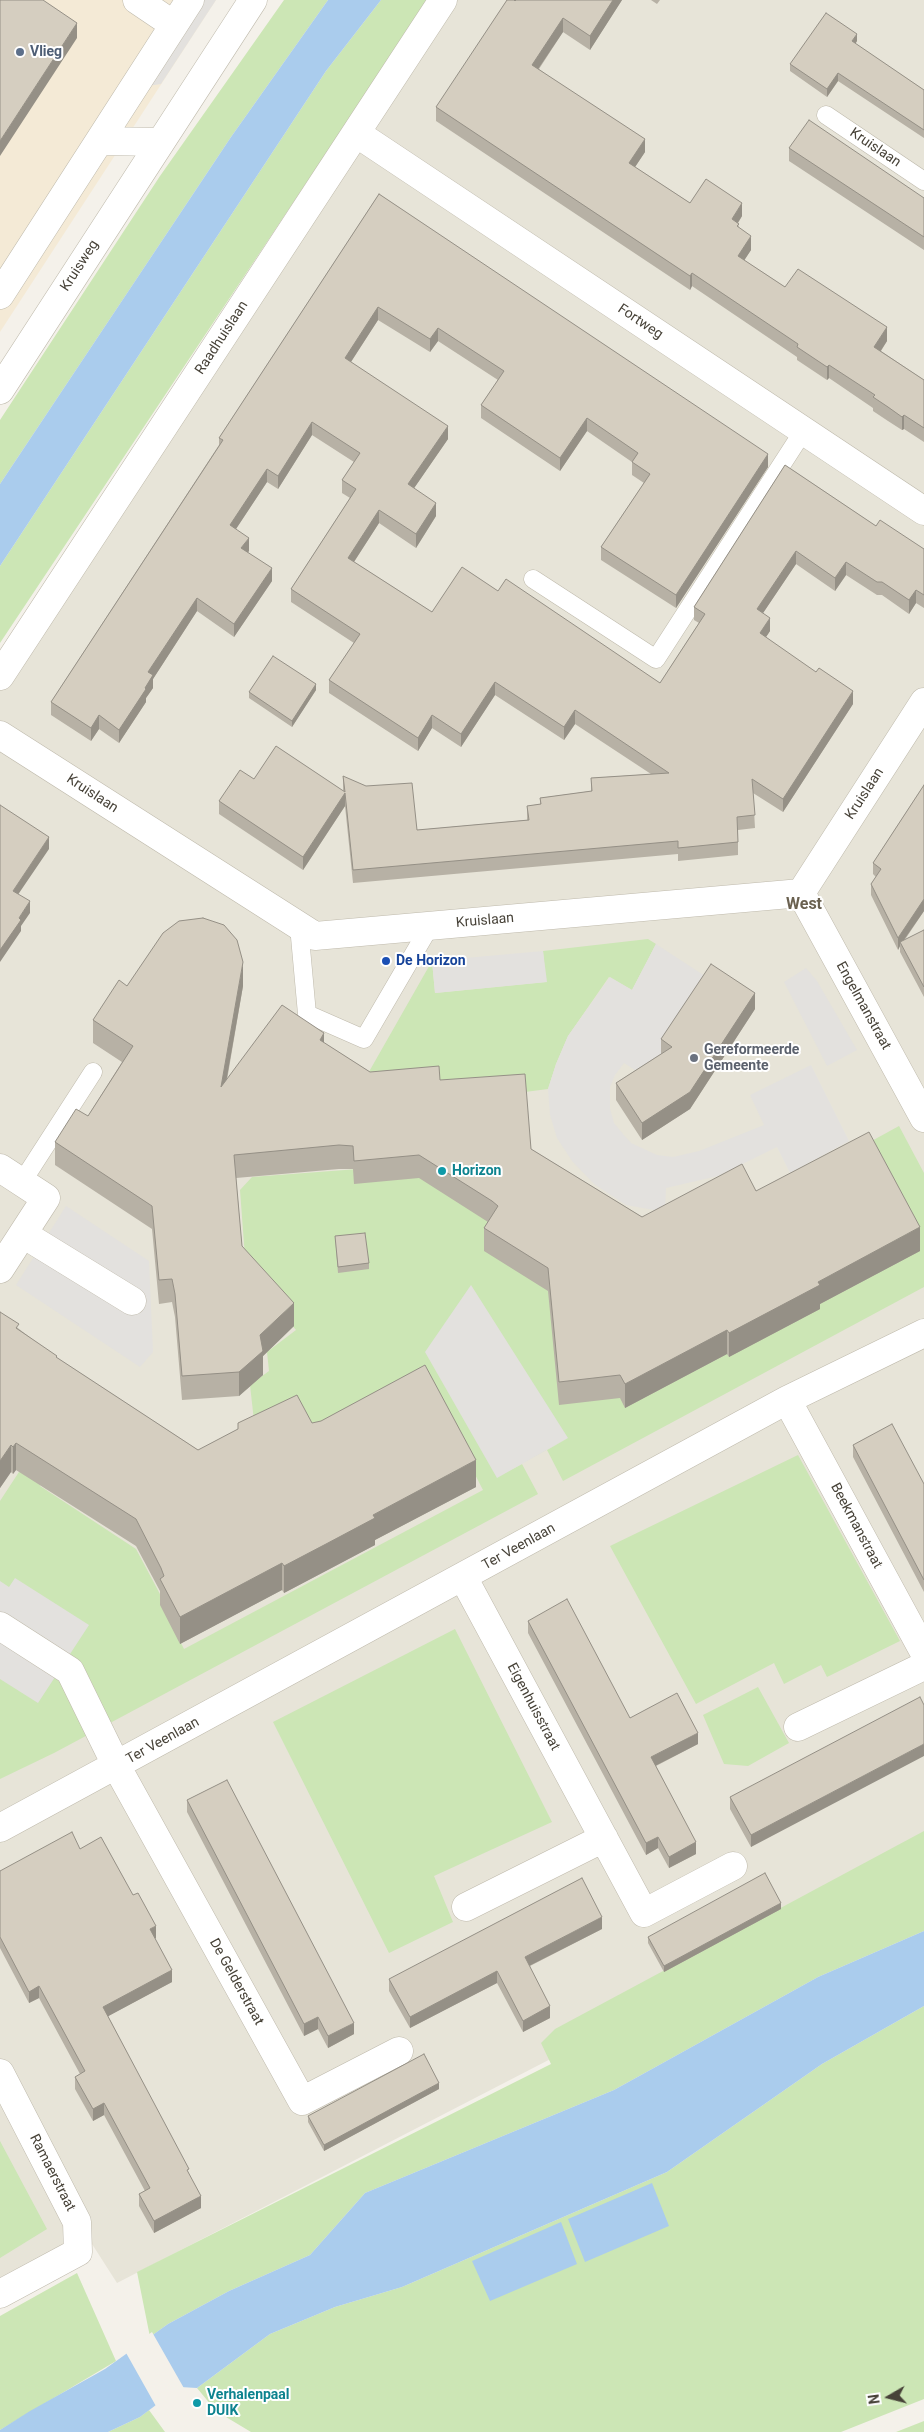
<!DOCTYPE html>
<style>
body{margin:0}
#map{position:relative;width:924px;height:2432px;overflow:hidden;background:#f4f1ea;font-family:Roboto,sans-serif}
canvas{display:block}
.north{position:absolute;left:864px;top:2372px;width:50px;height:50px;-webkit-text-stroke:4px #fff;paint-order:stroke;rotate:262deg;font-size:14px;font-weight:700;line-height:20px;text-align:center;color:#474238}
.north::after{content:'';display:block;margin:auto;width:18px;height:22px;background:#474238;clip-path:polygon(50% 0,100% 100%,50% 72%,0 100%)}
</style>
<div id="map">
<canvas width="924" height="2432"></canvas>
<div class="north">N</div>
</div>
<script>
const ctx = document.querySelector('canvas').getContext('2d');
ctx.lineJoin = 'round';
function fillPath(path, color) { ctx.fillStyle = color; ctx.fill(path, 'evenodd'); }
const poly = rows => new Path2D(rows.map(r => 'M' + r).join(''));
function stroke(path, color, width, dash) { ctx.strokeStyle = color; ctx.lineWidth = width; ctx.lineCap = dash ? 'butt' : 'round'; ctx.setLineDash(dash || []); ctx.stroke(path); }
function label(font, color, halo, rows, align = 'center') {
  ctx.font = font + ' Roboto,sans-serif'; ctx.lineWidth = 4; ctx.setLineDash([]); ctx.textBaseline = 'middle'; ctx.strokeStyle = halo; ctx.fillStyle = color; for (const [text, x, y, turn = 0] of rows) {
    ctx.save(); ctx.translate(x, y); ctx.rotate((+turn || 0) * Math.PI / 180); ctx.textAlign = isNaN(turn) ? turn : align; if (halo) ctx.strokeText(text, 0, 0); ctx.fillText(text, 0, 0); ctx.restore();
  }
}
const residential = poly([
 [456,0,924,0,924,1866,117,2283,92,2244,0,2294,0,688]
]);
const commercial = poly([
 [0,0,216,0,0,332]
]);
const green = poly([
 [284,0,328,0,231,137,0,484,0,420,160,176],
 [381,0,428,0,0,643,0,566,326,71],
 [648,939,656,944,632,990,609,977,568,1036,556,1064,548,1089,456,1101,362,1084,432,961,435,993,546,982,543,951],
 [899,1126,924,1173,924,1287,563,1481,547,1450,568,1438,497,1477,522,1464,538,1494,54,1753,0,1779,0,1501,34,1449,64,1448,40,1486,136,1549,161,1596,163,1607,184,1649,483,1490,430,1387,316,1447,254,1421,250,1385,269,1371,267,1352,296,1330,246,1271,240,1190,252,1177,358,1169,429,1177,503,1230,553,1293,857,1149],
 [798,1455,900,1641,827,1677,821,1665,784,1684,774,1663,696,1704,610,1546],
 [455,1629,552,1822,434,1876,453,1922,389,1953,273,1722],
 [758,1687,789,1743,748,1766,724,1764,703,1715],
 [924,1831,924,1931,818,1977,614,2090,365,2193,310,2255,229,2291,168,2324,150,2337,137,2272,551,2064,541,2043,555,2029],
 [924,2006,924,2399,841,2432,251,2432,216,2411,197,2388,270,2334,335,2307,402,2287,667,2172,822,2064],
 [0,2141,47,2229,0,2258],
 [77,2273,116,2361,0,2430,0,2316],
 [149,2410,165,2432,108,2432,140,2417],
 [924,2421,924,2432,896,2432]
]);
const parking = poly([
 [204,0,216,0,161,84,148,86],
 [656,944,711,980,646,1077,624,1063,615,1075,610,1087,610,1109,614,1123,623,1134,631,1143,657,1155,673,1157,699,1151,764,1125,750,1095,811,1065,849,1141,790,1173,777,1147,718,1176,666,1188,665,1212,626,1205,594,1184,572,1161,557,1138,550,1115,548,1089,556,1064,568,1036,610,977,632,990],
 [543,951,547,982,435,993,432,961],
 [806,968,817,981,857,1050,827,1066,784,982],
 [66,1206,149,1261,153,1352,140,1367,16,1285],
 [471,1285,568,1438,497,1478,425,1352],
 [15,1578,89,1625,38,1703,0,1679,0,1581,9,1587]
]);
const water = poly([
 [328,0,381,0,326,71,0,566,0,484,231,137],
 [924,1931,924,2006,822,2064,667,2172,402,2287,335,2307,270,2334,197,2388,180,2387,140,2417,108,2432,0,2432,0,2430,30,2411,105,2369,168,2324,229,2291,310,2255,365,2193,614,2090,818,1977],
 [652,2183,669,2226,585,2262,568,2219],
 [561,2222,577,2264,490,2301,472,2261]
]);
const pier = poly([
 [152,2332,185,2390,181,2390,157,2408,125,2351]
]);
const service = poly([
 [826,115,924,181],
 [533,579,656,659,804,430],
 [299,926,307,1014,364,1039,430,926],
 [22,1182,93,1072]
]);
const minor = poly([
 [137,0,174,25],
 [356,133,924,511],
 [101,141,160,142],
 [0,295,190,0],
 [0,676,443,0],
 [0,735,315,936,801,893,924,702],
 [801,893,924,1118],
 [0,1168,46,1198,0,1269],
 [23,1234,132,1301],
 [787,1400,924,1652],
 [463,1577,644,1913,733,1866],
 [0,1626,70,1671,117,1767,302,2101,399,2051],
 [798,1727,924,1666],
 [0,1828,787,1400,924,1333],
 [466,1907,604,1838],
 [0,2073,77,2222,78,2252,0,2294]
]);
const tertiary = poly([
 [0,390,253,0]
]);
const wall = poly([
 [516,0,622,0,590,50,563,32,539,69,645,152,635,167,690,203,742,216,738,223,739,228,751,250,744,260,785,287,887,341,881,351,924,380,924,442,904,429,902,430,888,421,873,411,873,408,829,378,827,380,797,360,797,357,692,286,690,290,436,121,436,107],
 [651,0,660,0,657,4],
 [857,41,855,44,924,90,924,138,838,81,827,97,790,71,790,64],
 [789,148,924,198,924,250,789,161],
 [379,194,768,467,676,608,601,560,601,547,644,483,632,475,632,462,587,431,560,471,481,418,481,405,498,380,438,341,430,352,378,320,351,362,448,439,414,488,436,516,416,548,379,523,354,562,432,612,498,591,660,683,699,623,694,620,694,607,785,465,876,526,924,549,924,608,916,603,909,614,882,595,877,595,846,575,835,591,796,564,763,613,770,631,766,637,853,704,783,812,753,793,755,828,738,830,738,855,678,861,678,854,353,883,345,806,303,870,219,814,219,801,254,779,343,791,343,776,417,830,527,820,527,806,540,804,540,798,591,791,591,778,651,774,575,724,564,740,495,695,461,747,432,728,418,751,329,693,329,680,354,643,291,602,291,589,350,498,342,493,342,480,354,462,312,435,278,489,267,482,236,529,249,551,248,552,272,581,234,637,197,611,153,679,153,688,146,698,146,702,119,743,99,729,91,741,51,715,51,702,219,445,219,438],
 [316,690,292,727,249,698,249,692],
 [924,785,924,911,904,941,924,930,924,997,900,952,900,946,898,950,871,895,871,884,876,877,873,874,873,863],
 [127,986,243,986,227,1080,324,1043,370,1072,440,1080,531,1149,642,1217,756,1191,920,1251,820,1304,820,1309,729,1357,727,1354,625,1408,620,1398,559,1405,548,1291,484,1251,484,1228,488,1222,419,1178,354,1184,353,1169,339,1169,236,1178,242,1246,294,1326,263,1356,263,1375,239,1396,182,1400,175,1317,172,1302,159,1304,152,1229,55,1165,55,1142,88,1116,122,1062,93,1043,93,1020],
 [755,1009,690,1109,642,1140,616,1100,616,1083,661,1054,661,1039],
 [335,1236,369,1263,369,1269,338,1273],
 [0,1312,19,1329,57,1358,198,1450,312,1423,476,1487,375,1540,375,1545,326,1571,284,1593,282,1590,180,1644,160,1605,160,1591,136,1546,16,1470,13,1474,11,1472,0,1488],
 [853,1445,924,1484,924,1592,853,1457],
 [528,1621,630,1718,698,1744,656,1766,696,1854,669,1868,658,1848,646,1855,528,1633],
 [924,1705,751,1847,730,1809,730,1797],
 [187,1800,354,2034,328,2048,318,2029,304,2036,187,1812],
 [80,1849,156,1938,155,1939,172,1982,108,2016,189,2174,201,2208,154,2233,139,2206,139,2194,145,2191,104,2115,93,2121,75,2089,75,2077,80,2074,39,1998,29,2003,0,1948,0,1871],
 [781,1909,664,1972,648,1943,648,1937],
 [602,1929,530,1966,550,2018,523,2032,497,1983,410,2028,389,1991,389,1979],
 [439,2089,324,2151,308,2122,308,2116]
]);
const shadedWall = poly([
 [613,0,622,0,590,50,590,36],
 [563,18,563,32,532,78,532,65],
 [77,23,77,38,0,156,0,141],
 [857,34,857,41,852,49,852,41],
 [838,73,838,81,827,97,827,89],
 [645,139,645,152,629,176,629,163],
 [742,203,742,216,732,232,732,219],
 [751,236,751,250,738,270,738,256],
 [692,273,692,286,690,290,690,276],
 [378,307,378,320,345,371,345,358],
 [887,327,887,341,874,361,874,347],
 [438,328,438,341,430,352,430,339],
 [829,365,829,378,827,380,827,367],
 [904,415,904,429,902,430,902,417],
 [587,418,587,431,560,471,560,458],
 [312,422,312,435,278,489,278,476],
 [448,426,448,439,408,497,408,484],
 [768,454,768,467,676,608,676,595],
 [267,469,267,482,230,538,230,525],
 [436,503,436,516,416,548,416,534],
 [379,510,379,523,348,571,348,558],
 [249,538,249,551,241,561,241,548],
 [796,551,796,564,757,622,757,609],
 [846,562,846,575,835,591,835,578],
 [272,568,272,581,234,637,234,624],
 [916,590,916,603,909,614,909,600],
 [197,598,197,611,153,679,153,688,146,698,146,702,119,743,119,730,148,672],
 [770,618,770,631,760,646,760,633],
 [495,682,495,695,461,747,461,734],
 [316,684,316,690,292,727,292,721],
 [853,691,853,704,783,812,783,799],
 [575,710,575,724,564,740,564,727],
 [99,715,99,729,91,741,91,728],
 [432,715,432,728,418,751,418,738],
 [345,793,345,806,303,870,303,857],
 [49,837,49,849,13,902,13,891],
 [924,899,924,911,901,944,900,942,900,946,898,950,898,938],
 [30,901,30,913,21,926,21,931,0,962,0,950,19,918],
 [243,962,243,986,221,1111,221,1087],
 [755,993,755,1009,690,1109,642,1140,642,1123],
 [324,1033,324,1056,320,1040],
 [920,1227,920,1251,820,1304,820,1309,729,1357,729,1333,818,1282],
 [294,1303,294,1326,263,1356,263,1375,239,1396,239,1372,260,1335],
 [727,1330,727,1354,625,1408,625,1384],
 [16,1443,16,1470,13,1474,13,1447],
 [11,1445,11,1472,0,1488,0,1461],
 [476,1460,476,1487,375,1540,375,1545,284,1593,284,1566,373,1515],
 [282,1563,282,1590,180,1644,180,1617],
 [698,1733,698,1744,651,1768,651,1757],
 [924,1744,924,1756,751,1847,751,1835],
 [658,1837,658,1848,646,1855,646,1843],
 [696,1842,696,1854,669,1868,669,1857],
 [781,1903,781,1909,664,1972,664,1966],
 [602,1917,602,1929,525,1968,525,1957],
 [156,1926,156,1938,150,1941,150,1929],
 [172,1970,172,1982,103,2019,103,2007],
 [497,1971,497,1983,410,2028,410,2017],
 [39,1986,39,1998,29,2003,29,1992],
 [550,2006,550,2018,523,2032,523,2021],
 [318,2017,318,2029,304,2036,304,2024],
 [354,2023,354,2034,328,2048,328,2036],
 [439,2083,439,2089,324,2151,324,2145],
 [104,2103,104,2115,93,2121,93,2109],
 [201,2196,201,2208,154,2233,154,2221]
]);
const building = poly([
 [0,0,43,0,77,23,0,141,0,0],
 [507,0,514,0,515,1,516,0,613,0,590,36,563,18,532,65,645,139,629,163,690,203,706,179,742,203,732,219,739,224,737,226,751,236,738,256,785,287,798,269,887,327,874,347,924,380,924,428,904,415,902,417,888,407,873,397,875,395,829,365,827,367,797,347,798,344,692,273,690,276,436,107,507,0],
 [826,13,857,34,852,41,924,90,924,130,838,73,827,89,790,64,826,13],
 [809,120,924,198,924,237,789,148,809,120],
 [379,194,768,454,676,595,601,547,650,474,632,462,638,453,587,418,560,458,481,405,504,371,438,328,430,339,378,307,345,358,448,426,408,484,436,503,416,534,379,510,348,558,432,612,462,567,498,591,506,579,660,683,705,614,694,607,785,465,876,526,880,520,924,549,924,595,916,590,909,600,882,582,877,582,846,562,835,578,796,551,757,609,770,618,760,633,816,672,819,668,853,691,783,799,752,779,755,815,737,817,738,842,678,848,678,841,353,870,345,793,303,857,219,801,240,770,254,779,276,746,345,792,343,776,366,786,412,783,417,830,529,820,527,806,541,804,540,798,592,791,591,778,669,773,575,710,564,727,495,682,461,734,432,715,418,738,329,680,360,634,291,589,356,489,342,480,360,453,312,422,278,476,267,469,230,525,249,538,241,548,272,568,234,624,197,598,148,672,153,675,145,688,146,689,119,730,99,715,91,728,51,702,223,440,219,438,379,194],
 [273,656,316,684,292,721,249,692,273,656],
 [924,785,924,899,898,938,871,884,881,869,873,863,924,785],
 [0,805,49,837,13,891,30,901,19,918,21,920,0,950,0,805],
 [203,918,224,925,237,940,243,962,221,1087,282,1005,324,1033,320,1040,370,1072,439,1066,440,1080,525,1074,531,1149,642,1217,742,1164,756,1191,869,1132,920,1227,818,1282,820,1285,729,1333,727,1330,625,1384,620,1375,559,1382,548,1268,484,1228,498,1206,492,1201,419,1155,354,1161,353,1146,339,1145,234,1155,242,1246,294,1303,260,1335,263,1351,239,1372,182,1376,175,1294,172,1279,159,1280,152,1206,55,1142,76,1109,88,1116,133,1046,93,1020,119,980,127,986,163,933,179,921,203,918],
 [924,930,924,987,900,942,924,930],
 [711,964,755,993,690,1092,642,1123,616,1083,672,1047,661,1039,711,964],
 [365,1233,369,1263,338,1267,335,1236,365,1233],
 [0,1312,19,1324,16,1328,57,1356,56,1357,198,1450,238,1429,238,1423,297,1395,312,1423,321,1421,425,1365,476,1460,373,1515,375,1518,326,1544,284,1566,282,1563,180,1617,160,1579,164,1576,161,1568,136,1519,16,1443,13,1447,11,1445,0,1461,0,1312],
 [892,1424,924,1484,924,1580,853,1445,892,1424],
 [567,1599,630,1718,677,1693,698,1733,651,1757,696,1842,669,1857,658,1837,646,1843,528,1621,567,1599],
 [920,1697,924,1705,924,1744,751,1835,730,1797,920,1697],
 [227,1780,354,2023,328,2036,318,2017,304,2024,187,1800,227,1780],
 [72,1832,80,1849,101,1837,133,1895,138,1893,156,1926,150,1929,172,1970,103,2007,189,2169,187,2170,201,2196,154,2221,139,2194,150,2188,104,2103,93,2109,75,2077,85,2071,39,1986,29,1992,0,1937,0,1871,72,1832],
 [765,1873,781,1903,664,1966,648,1937,765,1873],
 [582,1878,602,1917,525,1957,550,2006,523,2021,497,1971,410,2017,389,1979,582,1878],
 [424,2054,439,2083,324,2145,308,2116,424,2054]
]);
const markers = [
 [20,52,5,"#5c6f8a"],
 [386,961,5,"#1a4fb4"],
 [694,1058,5,"#6b7280"],
 [442,1171,5,"#0f9aa8"],
 [197,2403,5,"#0f9aa8"]
];
const serviceNames = [
 ["Vlieg",30,52]
];
const streetNames = [
 ["Kruislaan",875,148,34],
 ["Kruisweg",80,266,-57],
 ["Fortweg",640,322,34],
 ["Raadhuislaan",222,338,-57],
 ["Kruislaan",92,794,33],
 ["Kruislaan",865,794,-57],
 ["Kruislaan",485,921,-5],
 ["Engelmanstraat",863,1006,61],
 ["Beekmanstraat",856,1526,62],
 ["Ter Veenlaan",519,1547,-29],
 ["Eigenhuisstraat",533,1707,62],
 ["Ter Veenlaan",163,1741,-29],
 ["De Gelderstraat",236,1982,61],
 ["Ramaerstraat",52,2173,63]
];
const transitNames = [
 ["De Horizon",396,961]
];
const worshipNames = [
 ["Gereformeerde",704,1050],
 ["Gemeente",704,1066]
];
const cultureNames = [
 ["Horizon",452,1171],
 ["Verhalenpaal",207,2395],
 ["DUIK",207,2411]
];
const quarterNames = [
 ["West",804,905]
];
fillPath(residential, '#e7e4d8');
fillPath(commercial, '#f4ead6');
fillPath(green, '#cce6b5');
fillPath(parking, '#e3e1de');
fillPath(water, '#aacced');
fillPath(pier, '#f4f1ea');
stroke(service, '#bfbaac', 19);
stroke(minor, '#bfbaac', 29);
stroke(tertiary, '#bfbaac', 29);
stroke(service, '#fff', 18);
stroke(minor, '#fff', 28);
stroke(tertiary, '#fff', 28);
fillPath(wall, '#b7b1a5');
fillPath(shadedWall, '#959086');
fillPath(building, '#d5cec0');
stroke(building, '#959086', 1);
for (const [x, y, r, color] of markers) { const dot = new Path2D(); dot.arc(x, y, r, 0, 2 * Math.PI); ctx.fillStyle = color; ctx.fill(dot); stroke(dot, '#fff', 2); }
label('bold 14px', '#4e5e75', '#fff', serviceNames, 'left');
label('14px', '#474238', '#fff', streetNames);
label('bold 14px', '#164399', '#fff', transitNames, 'left');
label('bold 14px', '#5b616d', '#fff', worshipNames, 'left');
label('bold 14px', '#0d838f', '#fff', cultureNames, 'left');
label('bold 16px', '#6a6150', '#fff', quarterNames);
</script>
